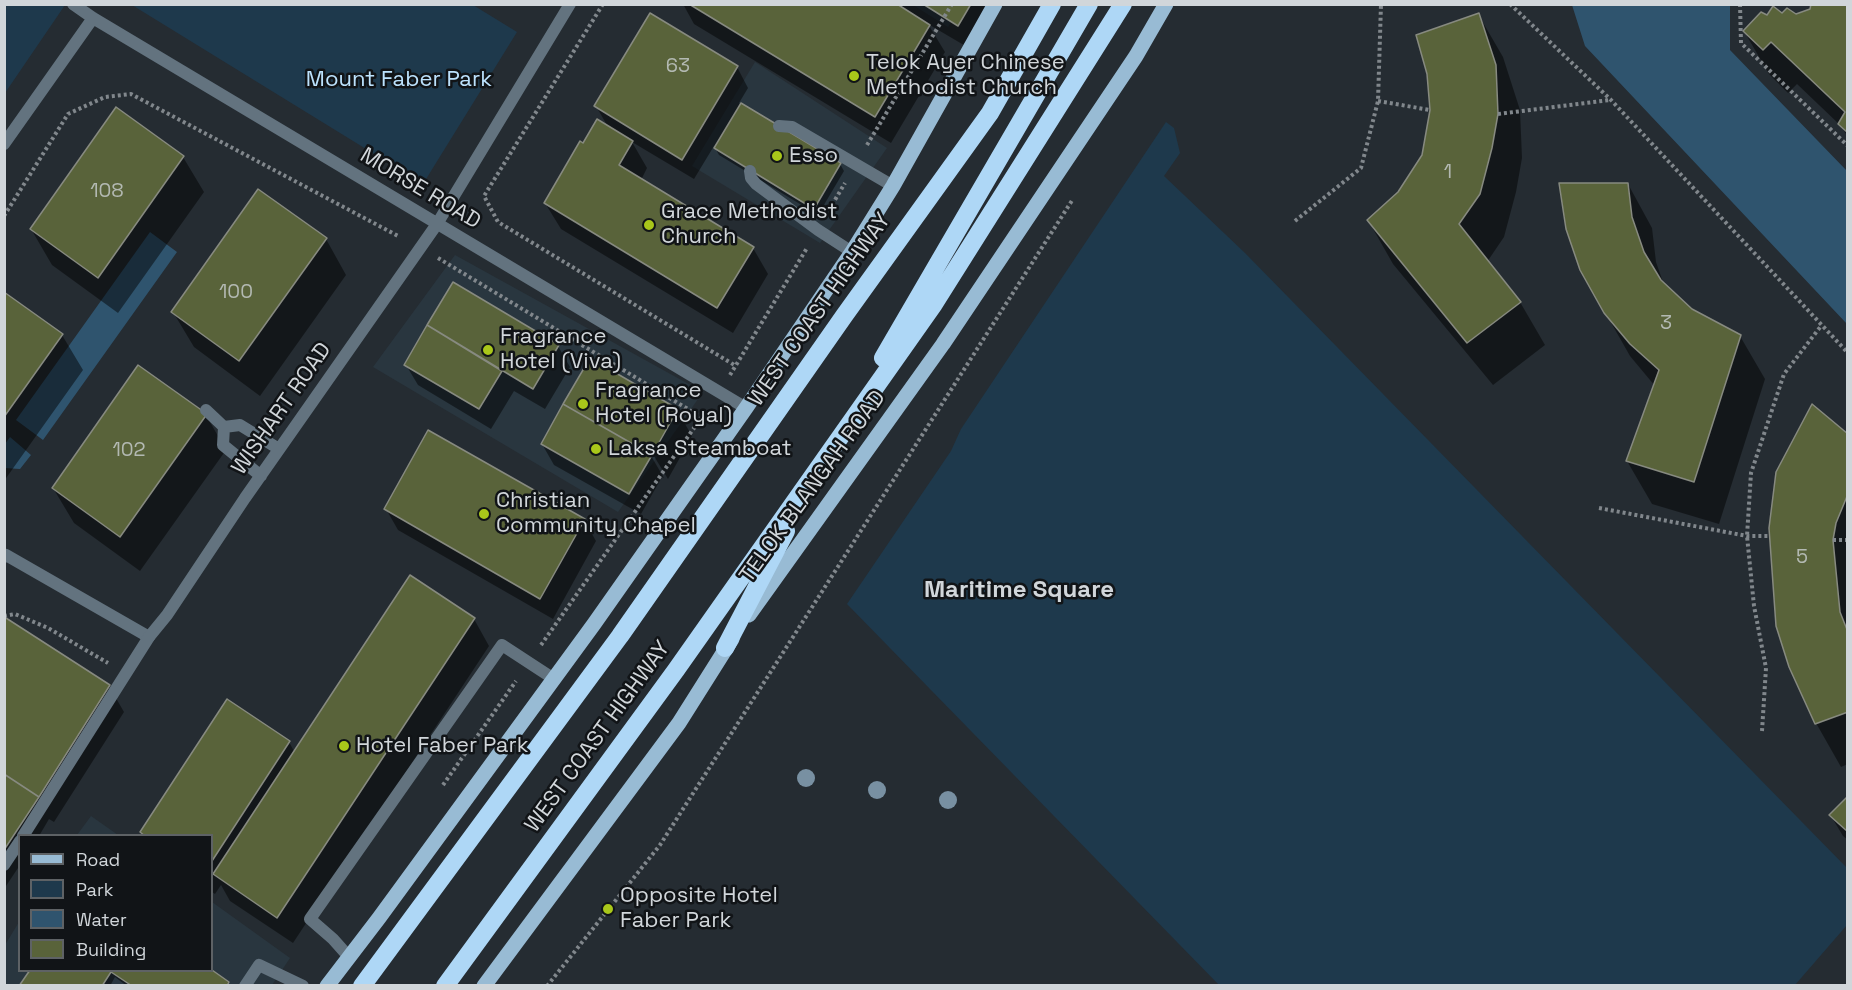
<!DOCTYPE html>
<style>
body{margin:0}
#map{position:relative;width:1852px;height:990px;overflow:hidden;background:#252c32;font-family:"Space Grotesk",sans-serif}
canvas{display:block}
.frame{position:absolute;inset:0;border:6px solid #d1d6da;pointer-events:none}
.legend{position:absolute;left:18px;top:834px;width:195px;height:138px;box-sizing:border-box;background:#111417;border:2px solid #5e6265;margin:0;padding:8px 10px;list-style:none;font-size:18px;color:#d1d6da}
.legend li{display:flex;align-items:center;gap:12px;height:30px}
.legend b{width:30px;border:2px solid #5e6265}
</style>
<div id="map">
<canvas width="1852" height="990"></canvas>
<div class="frame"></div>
<ul class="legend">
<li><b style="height:8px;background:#98bbd4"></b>Road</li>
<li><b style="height:16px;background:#1e394c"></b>Park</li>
<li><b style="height:16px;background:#2f546e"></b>Water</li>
<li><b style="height:16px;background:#59633a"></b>Building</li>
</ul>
</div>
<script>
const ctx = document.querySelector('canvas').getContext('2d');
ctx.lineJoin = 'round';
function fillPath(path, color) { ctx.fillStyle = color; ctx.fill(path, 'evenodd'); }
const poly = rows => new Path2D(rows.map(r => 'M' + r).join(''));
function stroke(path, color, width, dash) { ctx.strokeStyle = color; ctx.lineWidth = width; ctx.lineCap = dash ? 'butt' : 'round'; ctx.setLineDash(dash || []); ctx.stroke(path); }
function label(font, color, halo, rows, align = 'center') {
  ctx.font = font + ' "Space Grotesk",sans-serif'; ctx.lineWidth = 5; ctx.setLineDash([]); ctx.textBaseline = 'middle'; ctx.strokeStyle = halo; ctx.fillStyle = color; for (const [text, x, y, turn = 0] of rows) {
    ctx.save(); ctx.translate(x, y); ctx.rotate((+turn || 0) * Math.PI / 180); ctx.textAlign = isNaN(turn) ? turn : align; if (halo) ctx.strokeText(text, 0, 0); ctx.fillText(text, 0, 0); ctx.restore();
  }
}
const built = poly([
 [913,5,962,5,948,27],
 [755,62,887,148,820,243,692,166],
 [455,255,703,392,618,512,373,367],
 [91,816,118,835,77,835],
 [212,902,290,958,272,985,5,986,5,945,19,922,20,970,212,970]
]);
const green = poly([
 [5,4,65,5,5,93,4,5],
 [132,5,473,5,517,32,423,184],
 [1166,122,1174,128,1180,153,1164,176,1245,253,1847,868,1847,925,1795,985,1219,985,847,604,951,451,961,429]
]);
const water = poly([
 [1572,5,1730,5,1730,50,1847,171,1847,324,1585,46],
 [150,232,177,252,43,440,16,420],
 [10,437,31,455,20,469,5,468,5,444]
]);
const shadow = poly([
 [683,4,1001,4,974,51,928,24,945,52,891,143,694,24],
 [1848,4,1848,137,1841,126,1797,84,1788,93,1769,74,1744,31,1768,17,1796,16,1812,10],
 [1478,14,1503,57,1520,110,1522,158,1516,192,1504,237,1487,262,1520,302,1545,345,1493,385,1393,264,1368,220,1399,193,1424,155],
 [737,67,748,88,739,103,840,164,844,171,818,215,719,155,714,146,694,179,632,142,647,168,641,180,753,248,768,274,733,333,561,229,545,203,584,145,608,127,596,106],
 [183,157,204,192,118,313,52,265,31,229],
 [1628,184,1652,228,1656,262,1664,285,1691,310,1740,336,1765,379,1719,524,1652,504,1627,461,1655,386,1630,356,1605,312],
 [326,239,346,275,260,396,194,347,173,312],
 [454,284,558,346,570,367,545,409,514,391,491,429,418,385,406,365],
 [4,293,62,335,83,370,4,481],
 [677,410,692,436,668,479,649,448,647,449,664,478,662,477,641,514,554,465,542,444],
 [206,415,226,450,140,571,74,523,53,488],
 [1848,436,1848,764,1841,767,1816,723,1790,666],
 [386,509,584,520,596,541,553,619,398,530],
 [474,619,489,646,293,943,230,901,221,885,215,894,212,892,212,836,144,836,142,833,289,742,295,753],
 [4,624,109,686,124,712,54,822,49,819,39,836,20,836,20,865,4,889],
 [1848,798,1848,840,1843,836,1831,816],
 [31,970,209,970,229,986,127,986,115,977,110,986,21,986]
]);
const building = poly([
 [689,4,897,4,930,25,875,117,689,4],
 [923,4,971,4,958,26,923,4],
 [1811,4,1848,4,1848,133,1838,124,1845,112,1771,42,1763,50,1743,31,1761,12,1767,15,1773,6,1782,13,1787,8,1796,14,1810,9,1811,4],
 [650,13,738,66,682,160,594,106,650,13],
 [1479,13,1496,65,1498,114,1492,148,1480,194,1459,224,1521,302,1467,343,1367,220,1398,192,1422,155,1430,110,1427,74,1416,35,1479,13],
 [741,103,841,163,814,209,714,148,741,103],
 [116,107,184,156,98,278,30,229,116,107],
 [597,119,633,141,619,165,754,247,717,308,544,203,580,141,583,143,597,119],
 [1559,183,1628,183,1632,217,1644,252,1661,280,1692,309,1741,335,1694,482,1626,461,1659,370,1630,344,1604,313,1580,270,1566,229,1559,183],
 [258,189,327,238,239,361,171,312,258,189],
 [453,282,559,345,533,389,427,325,453,282],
 [4,292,63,334,4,417,4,292],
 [427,325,502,371,479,409,404,365,427,325],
 [590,358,678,409,652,455,563,404,590,358],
 [138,365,207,414,120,537,52,488,138,365],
 [563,404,652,455,629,494,541,444,563,404],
 [1812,404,1848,434,1848,494,1836,523,1833,540,1840,612,1848,632,1848,712,1815,724,1789,667,1776,626,1769,528,1776,472,1812,404],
 [428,430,585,519,540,599,384,509,428,430],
 [410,575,475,618,277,918,213,874,410,575],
 [6,618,110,685,39,797,4,774,4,621,6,618],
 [227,699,290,741,212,861,212,836,145,836,140,832,227,699],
 [4,774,39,797,4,850,4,774],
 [1848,796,1848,832,1829,815,1848,796],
 [30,970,212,970,229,982,227,986,132,986,111,972,102,986,19,986,30,970]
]);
const path = poly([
 [603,4,484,196,498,222,736,366],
 [1510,4,1611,100,1848,353],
 [1740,4,1741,43,1848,146],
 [1378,101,1430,110],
 [1498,114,1610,100],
 [867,145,952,4],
 [829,210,845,183],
 [4,216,68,114,105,97,131,94,400,237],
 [1295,221,1361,168,1378,101,1381,4],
 [438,258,701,417],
 [730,375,807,248],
 [1599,508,1747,536,1769,536],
 [1833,540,1848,540],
 [4,616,15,614,48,628,108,663],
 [541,645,706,411],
 [1762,731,1766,668,1754,606,1747,536,1751,473,1784,374,1821,326],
 [443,785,516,681],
 [547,986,660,845,1073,199]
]);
const lane = poly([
 [779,126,792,127,893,186],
 [750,171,751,178,756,184,818,230,852,252],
 [4,557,6,555,149,637],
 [349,957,333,939,310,919,502,645,554,679],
 [245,986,259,965,303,986]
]);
const street = poly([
 [73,4,93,18,746,408],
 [4,144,93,18],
 [206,410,224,427,223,445,261,476],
 [224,427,240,425,279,449],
 [23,836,149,637,167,615,245,498,437,224,570,4],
 [4,865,20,841]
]);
const primary = poly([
 [749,615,943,344,1136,56,1166,4],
 [327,986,379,918,594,624,746,408,852,252,893,186,995,4],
 [484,986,679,723,732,639]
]);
const highway = poly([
 [883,358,1089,4],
 [725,648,786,531],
 [362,986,620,636,844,316,990,113,1052,4],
 [445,986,676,670,934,304,1123,4]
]);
const trees = [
 [806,778],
 [877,790],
 [948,800]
];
const markers = [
 [854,76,6,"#a9c71a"],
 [777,156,6,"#a9c71a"],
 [649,225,6,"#a9c71a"],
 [488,350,6,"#a9c71a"],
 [583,404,6,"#a9c71a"],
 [596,449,6,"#a9c71a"],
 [484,514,6,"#a9c71a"],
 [344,746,6,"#a9c71a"],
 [608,909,6,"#a9c71a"]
];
const numberNames = [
 ["63",678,67],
 ["1",1448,173],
 ["108",107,192],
 ["100",236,293],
 ["3",1666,324],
 ["102",129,451],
 ["5",1802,558]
];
const poiNames = [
 ["Telok Ayer Chinese",866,63],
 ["Methodist Church",866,88],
 ["Esso",789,156],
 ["Grace Methodist",661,212],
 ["Church",661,237],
 ["Fragrance",500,337],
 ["Hotel (Viva)",500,362],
 ["Fragrance",595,391],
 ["Hotel (Royal)",595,416],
 ["Laksa Steamboat",608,449],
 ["Christian",496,501],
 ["Community Chapel",496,526],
 ["Hotel Faber Park",356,746],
 ["Opposite Hotel",620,896],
 ["Faber Park",620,921]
];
const parkNames = [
 ["Mount Faber Park",399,80]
];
const streetNames = [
 ["MORSE ROAD",420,189,31],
 ["WEST COAST HIGHWAY",820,310,-55],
 ["WISHART ROAD",282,409,-55],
 ["TELOK BLANGAH ROAD",813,487,-54],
 ["WEST COAST HIGHWAY",598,737,-54]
];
const neighbourhoodNames = [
 ["Maritime Square",1019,590]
];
fillPath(built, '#29363f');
fillPath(green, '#1e394c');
fillPath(water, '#2f546e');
fillPath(shadow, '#0007');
fillPath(building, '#59633a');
stroke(building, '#878a80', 1.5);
stroke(path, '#81878c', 4, [3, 3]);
stroke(lane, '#63737f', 12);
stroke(street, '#63737f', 12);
stroke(primary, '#98bbd4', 15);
stroke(highway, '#aed7f6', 18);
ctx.fillStyle = '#7890a2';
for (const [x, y] of trees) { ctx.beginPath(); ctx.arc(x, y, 9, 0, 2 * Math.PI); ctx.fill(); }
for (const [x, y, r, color] of markers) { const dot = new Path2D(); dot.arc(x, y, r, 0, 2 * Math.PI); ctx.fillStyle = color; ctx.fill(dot); stroke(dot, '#111417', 2); }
label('20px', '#b3b9b2', null, numberNames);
label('22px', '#d1d6da', '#111417', poiNames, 'left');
label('22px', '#bce2fd', '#111417', parkNames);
label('22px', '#d1d6da', '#111417', streetNames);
label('bold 24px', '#d1d6da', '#111417', neighbourhoodNames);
</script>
